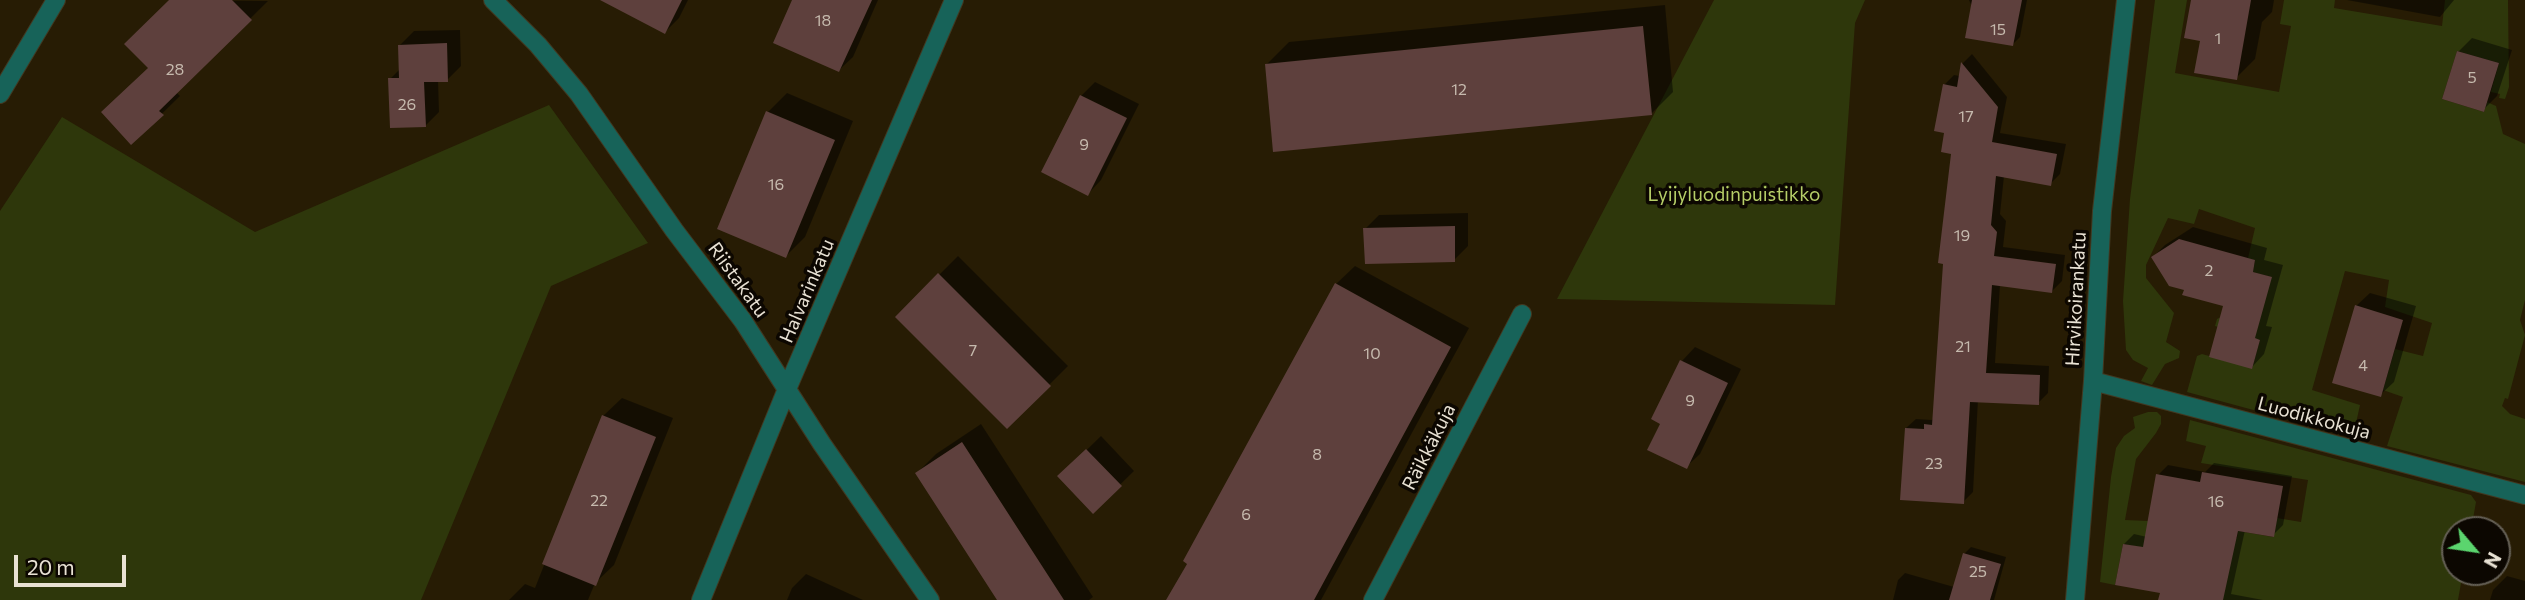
<!DOCTYPE html>
<meta charset="utf-8">
<style>
body{margin:0}
#map{position:relative;width:2525px;height:600px;overflow:hidden;background:#271c04;font-family:Commissioner,sans-serif}
canvas{display:block}
.north{position:absolute;left:2441px;top:516px;width:70px;height:70px;box-sizing:border-box;background:#0c0701;border:2px solid #645f55;border-radius:50%;rotate:119deg;font-size:19px;font-weight:700;line-height:28px;text-align:center;color:#e9e2d4}
.north::after{content:'';display:block;margin:auto;width:24px;height:32px;background:#5bd56e;clip-path:polygon(50% 0,100% 100%,50% 72%,0 100%)}
.scale{position:absolute;left:14px;top:555px;width:112px;height:32px;box-sizing:border-box;border:4px solid #e9e2d4;border-top:0;padding-left:9px;font-size:21px;line-height:24px;white-space:nowrap;color:#e9e2d4;-webkit-text-stroke:5px #0c0701;paint-order:stroke}
</style>
<div id="map">
<canvas width="2525" height="600"></canvas>
<div class="north">N</div>
<div class="scale">20 m</div>
</div>
<script>
const ctx = document.querySelector('canvas').getContext('2d');
ctx.lineJoin = 'round';
function fillPath(path, color) { ctx.fillStyle = color; ctx.fill(path, 'evenodd'); }
const poly = rows => new Path2D(rows.map(r => 'M' + r).join(''));
function stroke(path, color, width, dash) { ctx.strokeStyle = color; ctx.lineWidth = width; ctx.lineCap = dash ? 'butt' : 'round'; ctx.setLineDash(dash || []); ctx.stroke(path); }
function label(font, color, halo, rows, align = 'center') {
  ctx.font = font + ' Commissioner,sans-serif'; ctx.lineWidth = 7; ctx.setLineDash([]); ctx.textBaseline = 'middle'; ctx.strokeStyle = halo; ctx.fillStyle = color; for (const [text, x, y, turn = 0] of rows) {
    ctx.save(); ctx.translate(x, y); ctx.rotate((+turn || 0) * Math.PI / 180); ctx.textAlign = isNaN(turn) ? turn : align; if (halo) ctx.strokeText(text, 0, 0); ctx.fillText(text, 0, 0); ctx.restore();
  }
}
const green = poly([
 [1714,0,1865,0,1855,23,1835,305,1557,299],
 [2155,0,2187,0,2175,73,2279,92,2291,26,2280,24,2284,0,2335,0,2334,8,2442,26,2445,0,2508,0,2509,87,2505,99,2499,98,2500,94,2491,92,2499,63,2457,51,2442,99,2484,112,2487,102,2496,106,2503,134,2525,144,2525,300,2520,320,2525,335,2508,399,2505,398,2502,406,2510,414,2525,419,2525,482,2387,446,2403,397,2383,390,2395,349,2423,356,2432,323,2385,307,2389,280,2345,271,2312,390,2360,405,2353,437,2187,392,2197,356,2202,354,2252,368,2260,340,2215,326,2217,319,2243,306,2271,277,2253,272,2255,261,2248,258,2255,228,2199,209,2194,224,2168,218,2146,265,2146,278,2174,313,2166,342,2180,351,2179,358,2165,364,2152,385,2141,381,2148,368,2133,360,2126,350,2123,301,2130,199],
 [549,105,648,243,551,286,421,600,0,600,0,211,62,117,255,232],
 [2148,412,2157,412,2161,416,2161,424,2156,433,2136,459,2125,520,2148,521,2237,538,2238,531,2273,537,2277,518,2301,522,2308,480,2201,463,2206,446,2186,441,2190,420,2471,495,2476,502,2471,530,2455,530,2455,572,2463,572,2458,600,2223,600,2144,548,2123,544,2115,585,2100,582,2111,477,2116,448,2124,436,2135,428,2133,417]
]);
const shadow = poly([
 [171,0,268,1,176,92,180,96,132,143,150,68],
 [603,0,688,0,679,18,665,32],
 [794,0,878,0,853,57,839,70],
 [1969,0,2027,0,2020,37,2013,44,1973,9],
 [2193,0,2274,0,2272,12,2262,22,2255,59,2236,78,2202,39],
 [2347,0,2454,0,2440,17],
 [1665,5,1673,92,1651,114,1267,64,1289,42],
 [460,30,461,66,447,80,438,80,439,112,425,126,390,79,401,68,400,45,414,31],
 [2472,38,2512,50,2497,96,2483,110,2458,52],
 [1972,54,2007,97,2000,133,2066,144,2060,174,2050,184,2004,176,2000,214,2006,221,2003,247,2065,255,2062,281,2052,291,2000,285,1995,363,2049,366,2048,393,2038,403,1978,400,1973,492,1963,502,1906,428,1916,419,1932,420,1935,416,1953,152,1946,132,1944,85,1954,75,1960,76,1963,63],
 [1095,82,1139,104,1101,180,1088,194,1081,96],
 [787,93,853,121,805,237,786,256,768,112],
 [1468,213,1468,246,1454,260,1365,229,1379,215],
 [2193,227,2267,248,2264,260,2283,265,2266,326,2272,327,2264,354,2252,367,2225,305,2186,289,2153,257,2165,245],
 [958,256,1068,366,1007,427,897,317],
 [1355,266,1469,328,1321,600,1168,600,1336,284],
 [2370,293,2416,306,2394,382,2380,395,2356,306],
 [1695,347,1741,369,1700,454,1686,467,1662,423,1653,419,1682,361],
 [622,398,673,418,614,565,595,583,588,600,509,600,525,584,535,588,603,416],
 [981,424,1093,597,1089,600,999,600,917,473,936,454],
 [1101,436,1134,471,1093,511,1060,476],
 [2214,463,2292,476,2283,525,2273,535,2245,530,2231,594,2263,600,2160,600,2162,591,2124,544,2134,534,2147,537,2158,475,2168,465,2205,472],
 [1971,547,2006,557,1994,600,1893,600,1898,580,1905,573,1954,587,1964,554],
 [806,574,863,600,787,600,792,588],
 [2507,576,2525,581,2525,600,2490,600,2493,590]
]);
const building = poly([
 [169,0,232,0,252,20,159,111,164,115,131,145,101,112,148,68,124,44],
 [600,0,682,0,665,34],
 [792,0,872,0,839,72,773,43],
 [1972,0,2022,0,2013,46,1965,38],
 [2191,0,2251,0,2237,80,2194,73,2200,41,2184,38],
 [1643,26,1652,115,1273,152,1265,64],
 [447,43,448,82,424,82,426,127,390,128,388,78,399,78,398,45],
 [2457,51,2499,63,2484,112,2442,99],
 [1961,62,1998,107,1992,142,2057,154,2051,186,1996,176,1991,225,1997,232,1994,256,2056,264,2052,293,1992,285,1986,373,2040,375,2039,405,1970,402,1964,504,1900,500,1905,428,1924,429,1924,424,1932,425,1943,264,1938,263,1951,154,1941,152,1944,133,1934,131,1943,84,1957,87],
 [1080,95,1127,118,1088,196,1041,172],
 [766,111,835,140,786,258,717,229],
 [1455,226,1455,262,1365,264,1363,228],
 [2179,239,2255,260,2253,272,2272,277,2255,338,2260,340,2252,369,2209,357,2223,306,2182,295,2184,290,2169,286,2151,257],
 [938,273,1051,386,1007,429,895,317],
 [1335,283,1451,347,1314,600,1166,600,1187,564,1183,561],
 [2355,305,2403,320,2381,397,2332,383],
 [1680,360,1728,383,1687,469,1647,450,1660,424,1651,419],
 [602,415,656,437,596,586,542,564],
 [962,442,1064,600,997,600,915,473],
 [1086,449,1122,486,1093,514,1057,476],
 [2202,472,2283,486,2274,537,2238,531,2223,600,2158,600,2160,593,2115,585,2123,544,2143,547,2156,474,2200,482],
 [1963,553,2001,564,1990,600,1949,600]
]);
const minor = poly([
 [493,0,538,45,579,94,674,230,743,321,822,444,930,600],
 [0,94,56,0],
 [2093,381,2525,495],
 [701,600,787,389,954,0],
 [1373,600,1522,314],
 [2075,600,2093,381,2102,211,2126,0]
]);
const numberNames = [
 ["18",823,21],
 ["15",1998,30],
 ["1",2218,39],
 ["28",175,70],
 ["5",2472,78],
 ["12",1459,90],
 ["26",407,105],
 ["17",1966,117],
 ["9",1084,145],
 ["16",776,185],
 ["19",1962,236],
 ["2",2209,271],
 ["21",1963,347],
 ["7",973,351],
 ["10",1372,354],
 ["4",2363,366],
 ["9",1690,401],
 ["8",1317,455],
 ["23",1934,464],
 ["22",599,501],
 ["16",2216,502],
 ["6",1246,515],
 ["25",1978,572]
];
const parkNames = [
 ["Lyijyluodinpuistikko",1734,195]
];
const streetNames = [
 ["Riistakatu",738,280,54],
 ["Halvarinkatu",807,291,-67],
 ["Hirvikoirankatu",2076,299,-87],
 ["Luodikkokuja",2314,418,15],
 ["Räikkäkuja",1429,447,-63]
];
fillPath(green, '#2e370b');
fillPath(shadow, '#0007');
fillPath(building, '#5e403d');
stroke(minor, '#423821', 20);
stroke(minor, '#176359', 18);
label('16px', '#c6baae', null, numberNames);
label('19px', '#b6ce68', '#0c0701', parkNames);
label('19px', '#e9e2d4', '#0c0701', streetNames);
</script>
